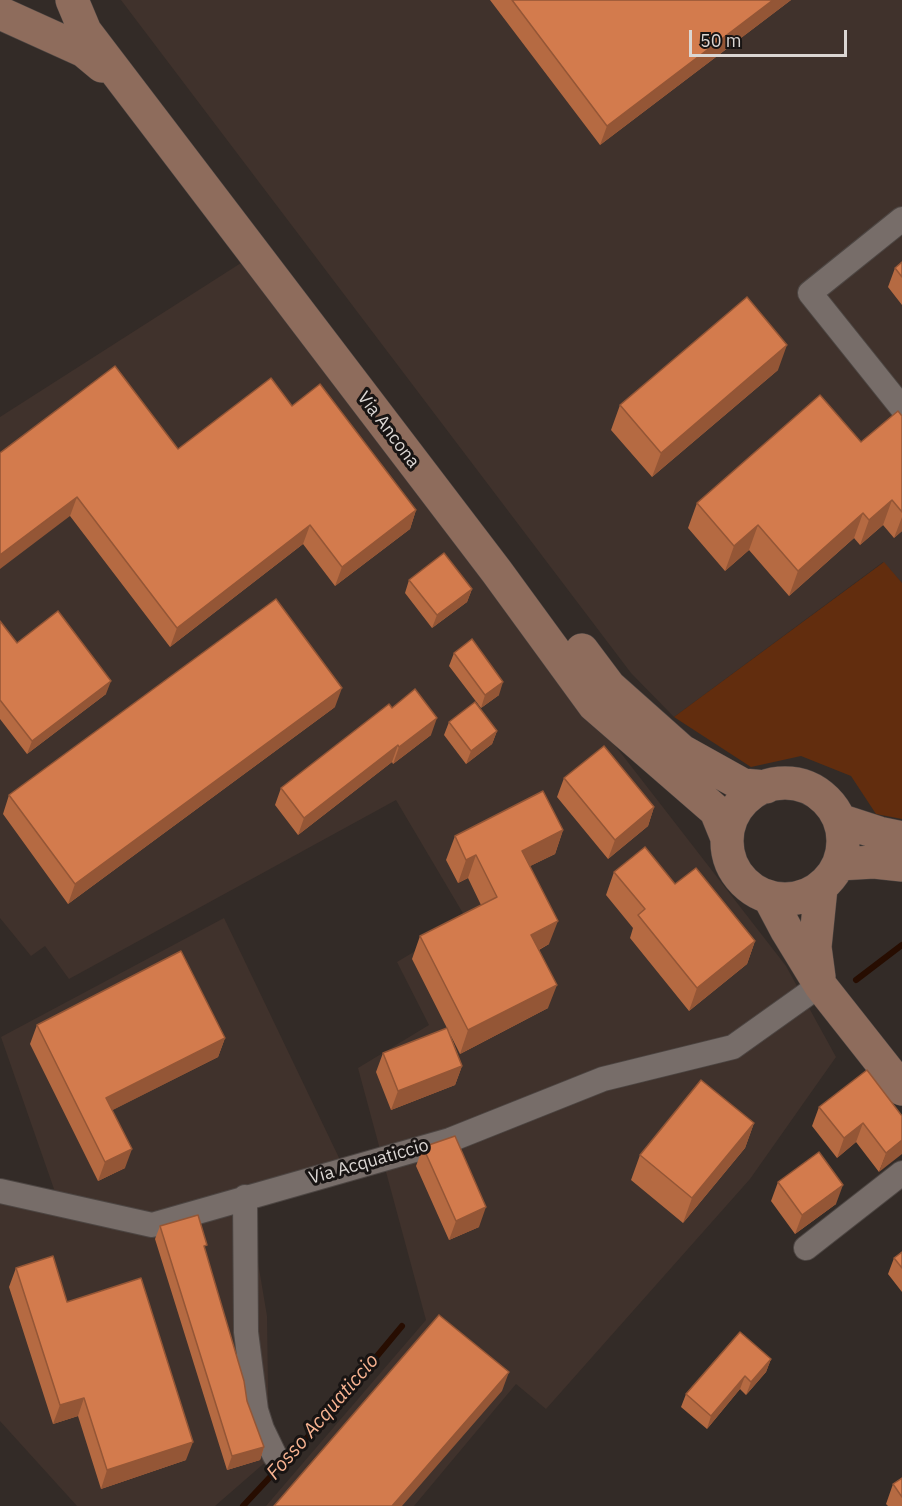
<!DOCTYPE html>
<style>
body{margin:0}
#map{position:relative;width:902px;height:1506px;overflow:hidden;background:#332b27;font-family:"IBM Plex Sans",sans-serif}
canvas{display:block}
.scale{position:absolute;left:689px;top:30px;width:158px;height:27px;box-sizing:border-box;border:3px solid #dbd6d3;border-top:0;padding-left:8px;font-size:18px;line-height:21px;white-space:nowrap;color:#dbd6d3;-webkit-text-stroke:4px #181413;paint-order:stroke}
</style>
<div id="map">
<canvas width="902" height="1506"></canvas>
<div class="scale">50 m</div>
</div>
<script>
const ctx = document.querySelector('canvas').getContext('2d');
ctx.lineJoin = 'round';
function fillPath(path, color) { ctx.fillStyle = color; ctx.fill(path, 'evenodd'); }
const poly = rows => new Path2D(rows.map(r => 'M' + r).join(''));
function stroke(path, color, width, dash) { ctx.strokeStyle = color; ctx.lineWidth = width; ctx.lineCap = dash ? 'butt' : 'round'; ctx.setLineDash(dash || []); ctx.stroke(path); }
function label(font, color, halo, rows, align = 'center') {
  ctx.font = font + ' "IBM Plex Sans",sans-serif'; ctx.lineWidth = 6; ctx.setLineDash([]); ctx.textBaseline = 'middle'; ctx.strokeStyle = halo; ctx.fillStyle = color; for (const [text, x, y, turn = 0] of rows) {
    ctx.save(); ctx.translate(x, y); ctx.rotate((+turn || 0) * Math.PI / 180); ctx.textAlign = isNaN(turn) ? turn : align; if (halo) ctx.strokeText(text, 0, 0); ctx.fillText(text, 0, 0); ctx.restore();
  }
}
const built = poly([
 [121,0,902,0,902,583,883,562,674,717,631,673],
 [241,263,786,966,836,1057,750,1179,546,1409,516,1384,414,1506,266,1506,426,1320,358,1068,429,1025,397,962,467,920,396,800,69,979,45,946,31,956,0,918,0,417],
 [224,918,341,1162,246,1191,267,1316,269,1459,215,1506,77,1506,0,1421,0,1197,62,1212,1,1037]
]);
const green = poly([
 [884,562,902,583,902,819,876,814,851,776,801,756,751,767,674,717]
]);
const stream = poly([
 [856,980,902,945],
 [243,1506,328,1415,402,1326]
]);
const street = poly([
 [902,219,810,293,902,408],
 [0,1191,152,1225,450,1140,603,1079,733,1047,820,985],
 [245,1197,246,1332,256,1410,262,1429,275,1456],
 [806,1248,902,1173]
]);
const secondary = poly([
 [72,0,85,31,497,572,594,705,716,811,727,838],
 [0,13,84,51,102,66],
 [582,650,609,686,682,751,743,785,766,787],
 '727 841a58 58 0 1 1 116 0a58 58 0 1 1-116 0Z',
 [839,820,879,833,902,838],
 [839,864,874,862,902,865],
 [769,897,787,931,820,985,902,1089],
 [819,977,815,947,821,888]
]);
const wall = poly([
 [490,0,791,0,600,145],
 [902,262,902,305,888,287,895,268],
 [778,370,652,477,611,430,620,405],
 [292,406,416,510,410,529,335,586,303,544,170,647,70,516,0,453,178,449],
 [902,416,902,531,894,538,883,525,860,545,854,538,789,596,749,550,725,571,688,528,697,503,861,442],
 [409,580,472,589,467,602,432,628,405,593],
 [0,621,17,643,106,694,27,754,0,719],
 [454,653,499,695,481,708,449,666],
 [335,707,68,904,3,814,9,795],
 [392,708,431,735,393,764,392,762,298,835,275,805,281,788],
 [449,722,497,731,492,744,466,764,444,735],
 [564,778,654,807,648,826,608,859,557,797],
 [563,830,555,854,530,866,549,944,539,950,548,1008,460,1054,450,1034,462,1066,455,1085,391,1110,376,1072,383,1053,447,1028,412,959,420,936,481,905,468,878,458,883,446,860,455,836],
 [614,872,675,884,755,941,747,964,689,1011,630,938,633,928,606,895],
 [37,1025,225,1038,218,1057,112,1110,125,1168,98,1181,30,1044],
 [819,1107,902,1116,879,1172,856,1142,837,1158,812,1126],
 [754,1123,745,1148,683,1223,631,1180,640,1155],
 [423,1147,479,1227,449,1240,416,1166],
 [778,1182,836,1204,795,1234,771,1201],
 [160,1226,205,1251,247,1401,264,1447,260,1460,227,1470,155,1239],
 [902,1252,902,1292,888,1274,894,1258],
 [16,1268,67,1302,186,1460,101,1489,78,1416,53,1424,9,1287],
 [771,1359,766,1372,746,1395,740,1389,707,1429,681,1407,686,1394],
 [902,1478,902,1506,888,1506,886,1504,893,1484]
]);
const shadedWall = poly([
 [773,0,791,0,600,145,607,126],
 [787,345,778,370,652,477,661,453],
 [77,497,70,516,0,569,0,555],
 [892,500,883,525,860,545,869,520],
 [416,510,410,529,335,586,342,567],
 [863,513,854,538,789,596,798,571],
 [902,517,902,531,894,538],
 [310,525,303,544,170,647,177,628],
 [758,525,749,550,725,571,734,546],
 [472,589,467,602,432,628,437,615],
 [111,681,106,694,27,754,32,741],
 [503,682,499,695,481,708,485,695],
 [342,688,335,707,68,904,75,884],
 [437,718,431,735,393,764,399,747],
 [497,731,492,744,466,764,471,751],
 [398,745,392,762,298,835,304,818],
 [654,807,648,826,608,859,615,840],
 [563,830,555,854,514,874,522,851],
 [476,855,468,878,458,883,466,860],
 [558,921,549,944,523,958,531,935],
 [755,941,747,964,689,1011,697,988],
 [557,985,548,1008,460,1054,468,1030],
 [225,1038,218,1057,99,1117,106,1098],
 [462,1066,455,1085,391,1110,398,1091],
 [754,1123,745,1148,683,1223,692,1198],
 [863,1123,856,1142,837,1158,844,1138],
 [902,1140,902,1154,879,1172,886,1153],
 [132,1149,125,1168,98,1181,105,1162],
 [843,1185,836,1204,795,1234,802,1215],
 [486,1207,479,1227,449,1240,456,1221],
 [771,1359,766,1372,746,1395,751,1382],
 [509,1372,502,1391,402,1506,392,1506],
 [745,1376,740,1389,707,1429,711,1416],
 [84,1398,78,1416,53,1424,60,1405],
 [193,1442,186,1460,101,1489,107,1470],
 [264,1447,260,1460,227,1470,232,1456]
]);
const building = poly([
 [512,0,773,0,607,126,512,0],
 [902,262,902,277,895,268,902,262],
 [747,297,787,345,661,453,620,405,747,297],
 [115,366,178,449,271,378,292,406,320,384,416,510,342,567,310,525,177,628,77,497,0,555,0,453,115,366],
 [820,395,861,442,898,411,902,416,902,512,892,500,869,520,863,513,798,571,758,525,734,546,697,503,820,395],
 [444,553,472,589,437,615,409,580,444,553],
 [276,599,342,688,75,884,9,795,276,599],
 [58,611,111,681,32,741,0,700,0,621,17,643,58,611],
 [472,639,503,682,485,695,454,653,472,639],
 [415,689,437,718,399,747,398,745,304,818,281,788,389,704,392,708,415,689],
 [475,702,497,731,471,751,449,722,475,702],
 [604,746,654,807,615,840,564,778,604,746],
 [543,791,563,830,522,851,558,921,531,935,557,985,468,1030,420,936,497,897,476,855,466,860,455,836,543,791],
 [645,847,675,884,696,868,755,941,697,988,638,915,645,909,614,872,645,847],
 [181,951,225,1038,106,1098,132,1149,105,1162,37,1025,181,951],
 [447,1028,462,1066,398,1091,383,1053,447,1028],
 [867,1070,902,1116,902,1140,886,1153,863,1123,844,1138,819,1107,867,1070],
 [701,1080,754,1123,692,1198,640,1155,701,1080],
 [455,1136,486,1207,456,1221,423,1147,455,1136],
 [819,1152,843,1185,802,1215,778,1182,819,1152],
 [198,1215,207,1245,204,1246,244,1381,247,1401,264,1447,232,1456,160,1226,198,1215],
 [902,1252,902,1268,894,1258,902,1252],
 [53,1256,67,1302,141,1278,193,1442,107,1470,84,1398,60,1405,16,1268,53,1256],
 [439,1315,509,1372,392,1506,274,1506,439,1315],
 [740,1332,771,1359,751,1382,745,1376,711,1416,686,1394,740,1332],
 [902,1478,902,1497,893,1484,902,1478]
]);
const streetNames = [
 ["Via Ancona",388,430,53],
 ["Via Acquaticcio",369,1162,-16]
];
const waterNames = [
 ["Fosso Acquaticcio",323,1417,-49]
];
fillPath(built, '#40322c');
fillPath(green, '#622d0e');
stroke(stream, '#270d01', 6);
stroke(street, '#4d4643', 26);
stroke(secondary, '#4d4643', 34);
stroke(street, '#776d69', 24);
stroke(secondary, '#8e6c5c', 33);
fillPath(wall, '#b56a42');
fillPath(shadedWall, '#945636');
fillPath(building, '#d37b4d');
stroke(building, '#945636', 1.5);
label('18px', '#dbd6d3', '#181413', streetNames);
label('italic 20px', '#f8b391', '#181413', waterNames);
</script>
